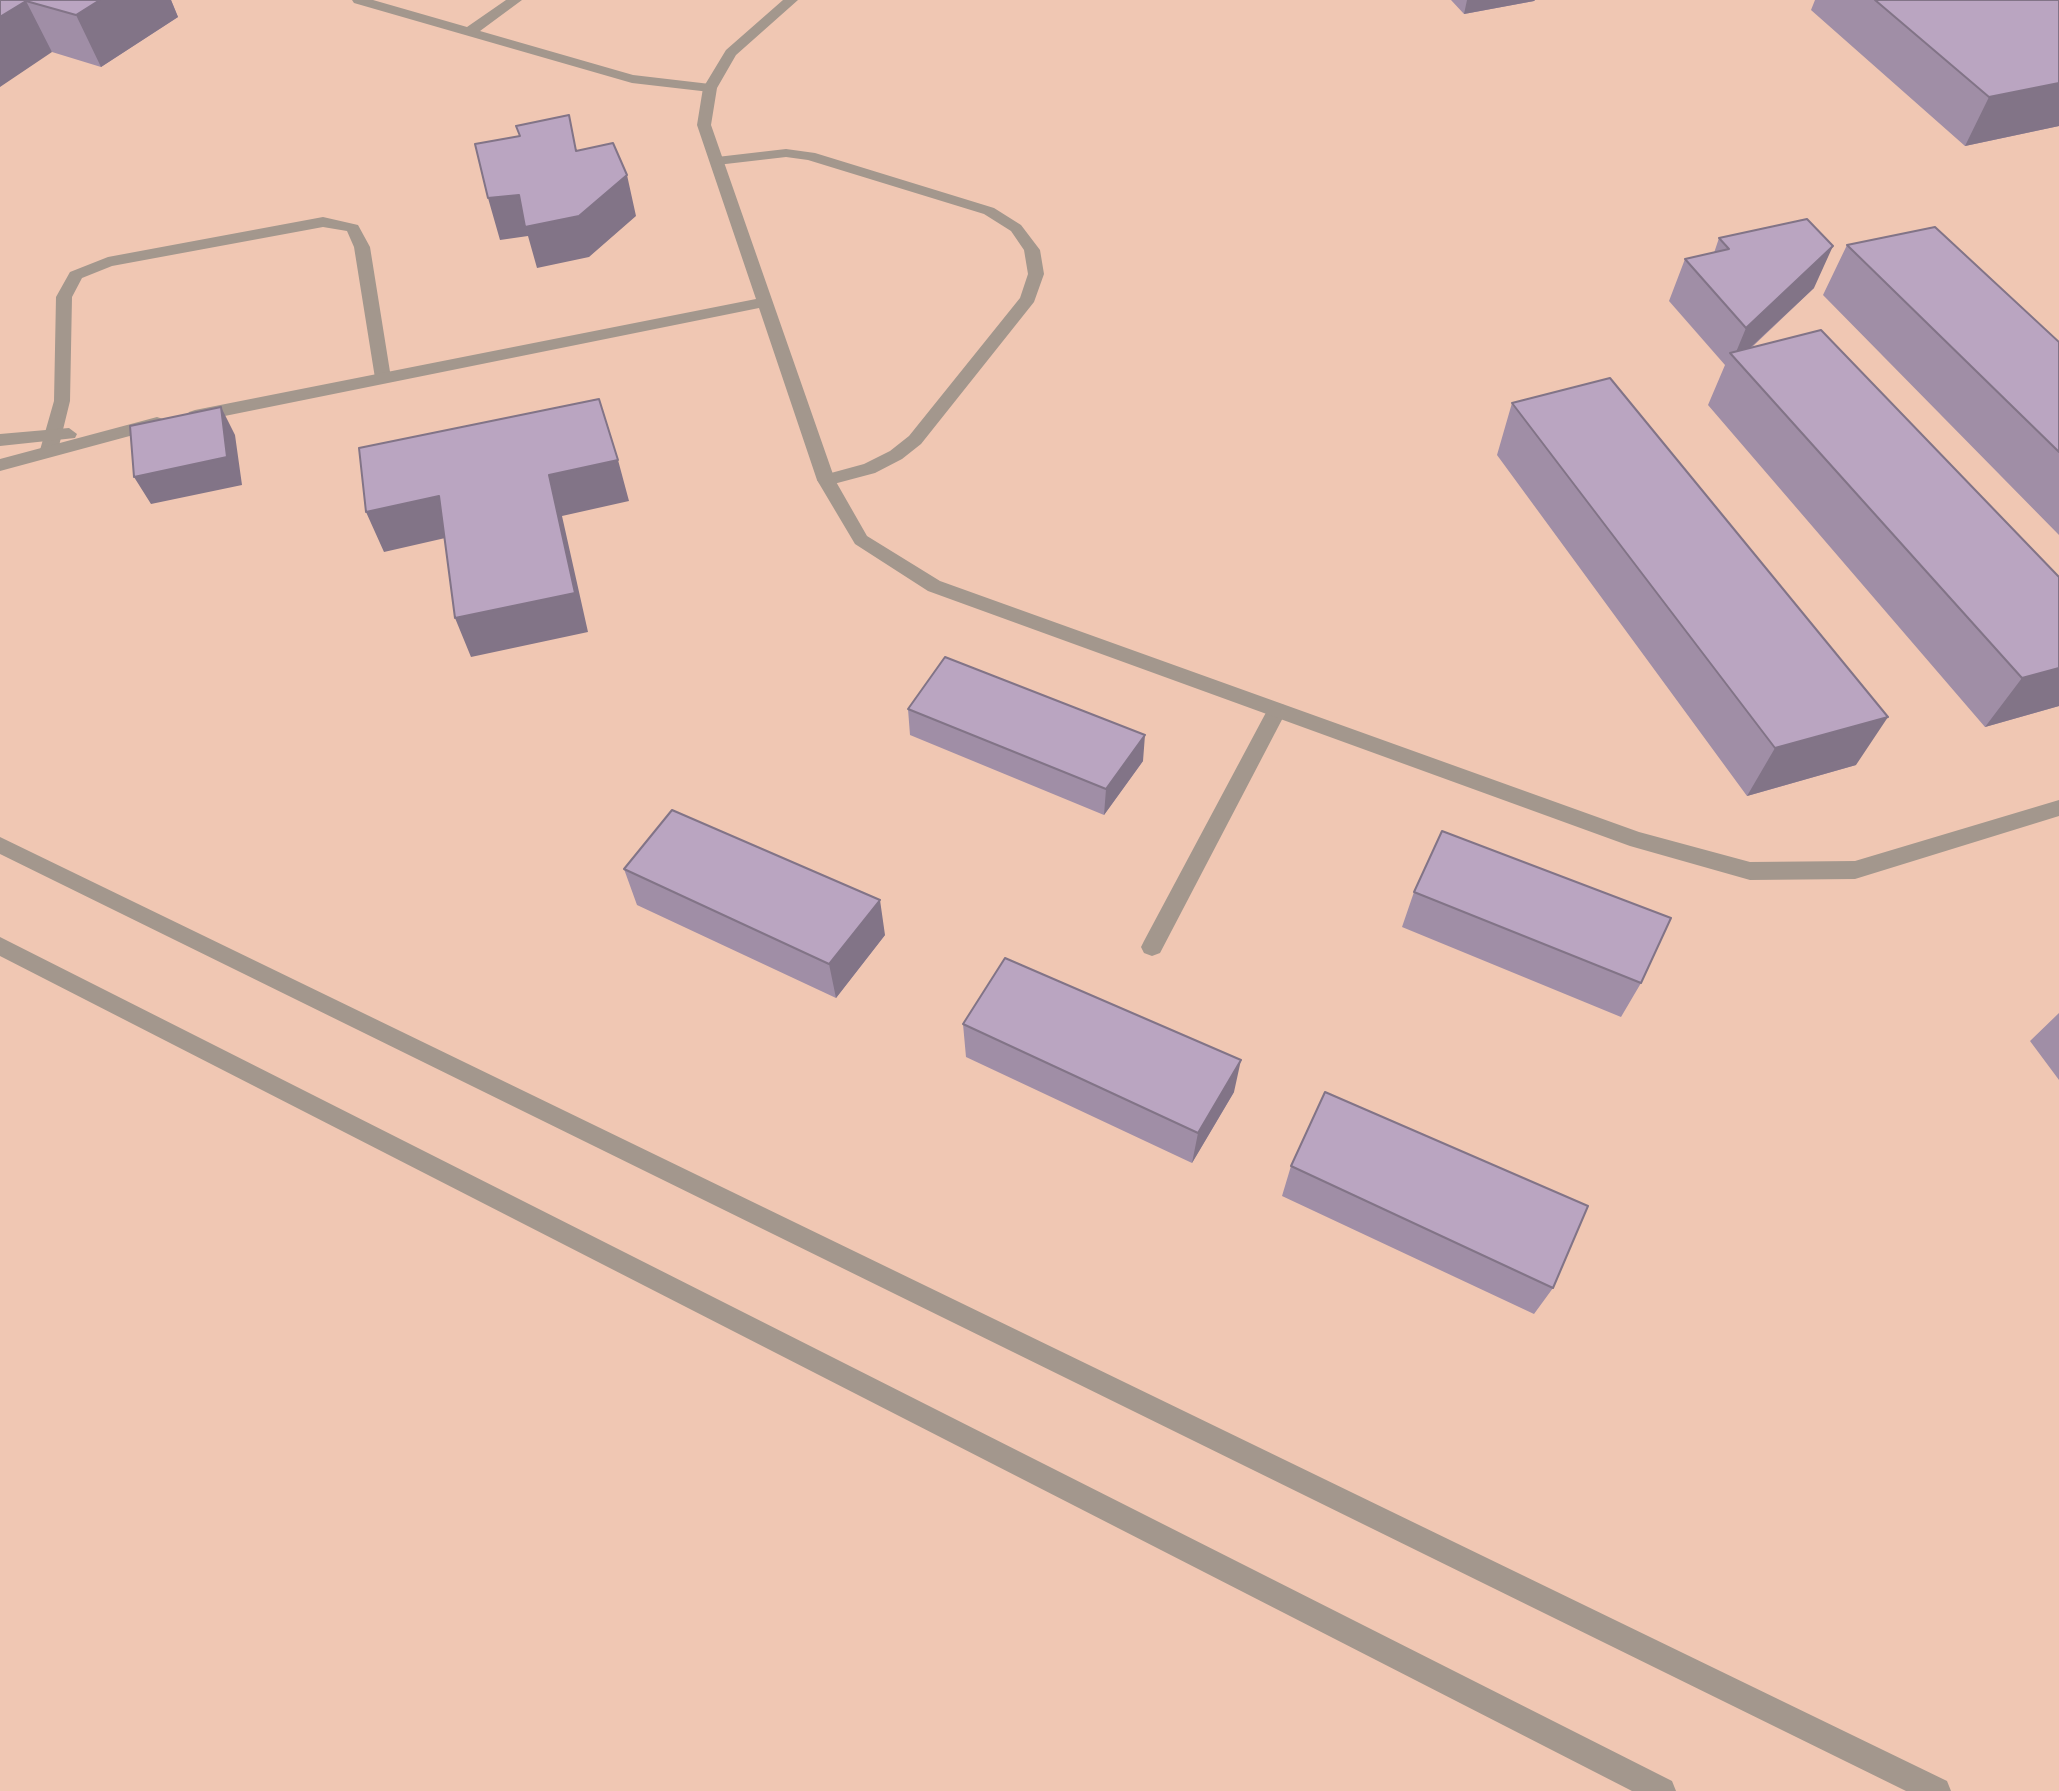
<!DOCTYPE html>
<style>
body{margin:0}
canvas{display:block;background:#f9d6c5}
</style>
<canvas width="2059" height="1791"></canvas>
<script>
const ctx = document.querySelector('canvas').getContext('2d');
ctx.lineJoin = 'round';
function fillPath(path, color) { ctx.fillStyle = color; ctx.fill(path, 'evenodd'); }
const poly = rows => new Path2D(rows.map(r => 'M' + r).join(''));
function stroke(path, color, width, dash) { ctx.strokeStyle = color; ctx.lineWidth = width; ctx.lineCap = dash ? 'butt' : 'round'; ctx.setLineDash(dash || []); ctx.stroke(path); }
const built = poly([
 [0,0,2059,0,2059,1791,0,1791]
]);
const service = poly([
 [352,0,373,0,467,27,506,0,522,0,480,31,633,75,710,84,717,88,710,92,632,83,354,3,352,0],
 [786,149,815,153,994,208,1021,225,1040,250,1044,274,1034,302,921,444,902,459,875,473,826,486,820,484,817,480,820,476,864,464,890,451,909,436,1020,298,1028,274,1024,250,1011,231,984,214,808,160,786,157,717,165,710,161,717,157,786,149],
 [323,217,358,225,370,247,391,378,389,382,377,382,375,378,354,247,347,231,323,227,112,266,82,278,72,297,70,401,58,450,55,454,43,454,40,450,54,401,56,297,70,272,108,257,323,217],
 [1277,703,1284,705,1287,710,1160,953,1152,956,1144,953,1141,947,1144,941,1270,705,1277,703]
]);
const minor = poly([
 [783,0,798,0,736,55,717,88,711,125,835,480,867,536,940,581,1639,832,1750,862,1855,861,2059,800,2059,816,1855,879,1750,880,1630,846,928,591,855,544,817,480,759,308,195,422,189,420,187,416,189,412,195,410,756,299,697,125,703,88,726,50,783,0],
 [157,417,163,419,165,423,163,427,0,471,0,459,157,417],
 [69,428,77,434,75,438,0,446,0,434,69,428],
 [0,837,1947,1781,1951,1791,1906,1791,0,854,0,837],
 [0,937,1672,1781,1676,1791,1632,1791,0,956,0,937]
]);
const wall = poly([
 [0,0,171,0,178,17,101,67,52,52],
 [1451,0,1535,0,1534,1,1464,14],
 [1815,0,2059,0,2059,126,1965,146,1811,10],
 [1719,238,1814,288,1751,348,2059,577,2059,706,1985,727,1708,405,1725,365,1669,301,1685,259,1714,253],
 [1847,245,2059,342,2059,535,1823,295],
 [1512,403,1856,765,1747,796,1497,455],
 [908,709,1143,761,1104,815,910,735],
 [624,869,885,935,836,998,637,905],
 [1414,892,1641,983,1621,1017,1402,927],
 [2059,1013,2059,1080,2030,1041],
 [963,1024,1234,1092,1192,1163,966,1057],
 [1291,1166,1553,1288,1534,1314,1282,1196]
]);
const shadedWall = poly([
 [100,0,171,0,178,17,101,67,76,15],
 [1467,0,1535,0,1534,1,1464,14],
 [26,1,52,52,0,87,0,17],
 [2059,83,2059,126,1965,146,1989,97],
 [627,175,636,216,589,257,537,268,528,236,500,240,488,198],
 [1833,246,1814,288,1737,360,1734,357,1746,328],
 [221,407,235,435,242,485,151,504,134,477],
 [618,460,629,501,562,516,588,632,471,657,455,618,549,475],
 [439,496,454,536,384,552,366,512],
 [2059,668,2059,706,1985,727,2022,678],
 [1888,717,1856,765,1747,796,1775,748],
 [1145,735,1143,761,1104,815,1106,789],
 [880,900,885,935,836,998,829,964],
 [1241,1060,1234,1092,1192,1163,1198,1133]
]);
const building = poly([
 [0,0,100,0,76,15,26,1,0,17,0,0],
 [1875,0,2059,0,2059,83,1989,97,1875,0],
 [569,115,576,151,613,143,627,175,579,216,525,227,519,195,488,198,475,144,520,136,516,126,569,115],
 [1807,219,1833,246,1746,328,1685,259,1729,249,1719,238,1807,219],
 [1935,227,2059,342,2059,452,1847,245,1935,227],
 [1821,330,2059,577,2059,668,2022,678,1730,353,1821,330],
 [1610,378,1888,717,1775,748,1512,403,1610,378],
 [599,399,618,460,549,475,575,593,455,618,439,496,366,512,359,448,599,399],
 [221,407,227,457,134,477,130,426,221,407],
 [945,657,1145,735,1106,789,908,709,945,657],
 [672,810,880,900,829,964,624,869,672,810],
 [1442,831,1671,918,1641,983,1414,892,1442,831],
 [1005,958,1241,1060,1198,1133,963,1024,1005,958],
 [1325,1092,1588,1206,1553,1288,1291,1166,1325,1092]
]);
fillPath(built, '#f0c7b3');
fillPath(service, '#a3978d');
fillPath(minor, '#a3978d');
fillPath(wall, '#a08ea6');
fillPath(shadedWall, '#827487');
fillPath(building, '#baa5c1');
stroke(building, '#827487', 2);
</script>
